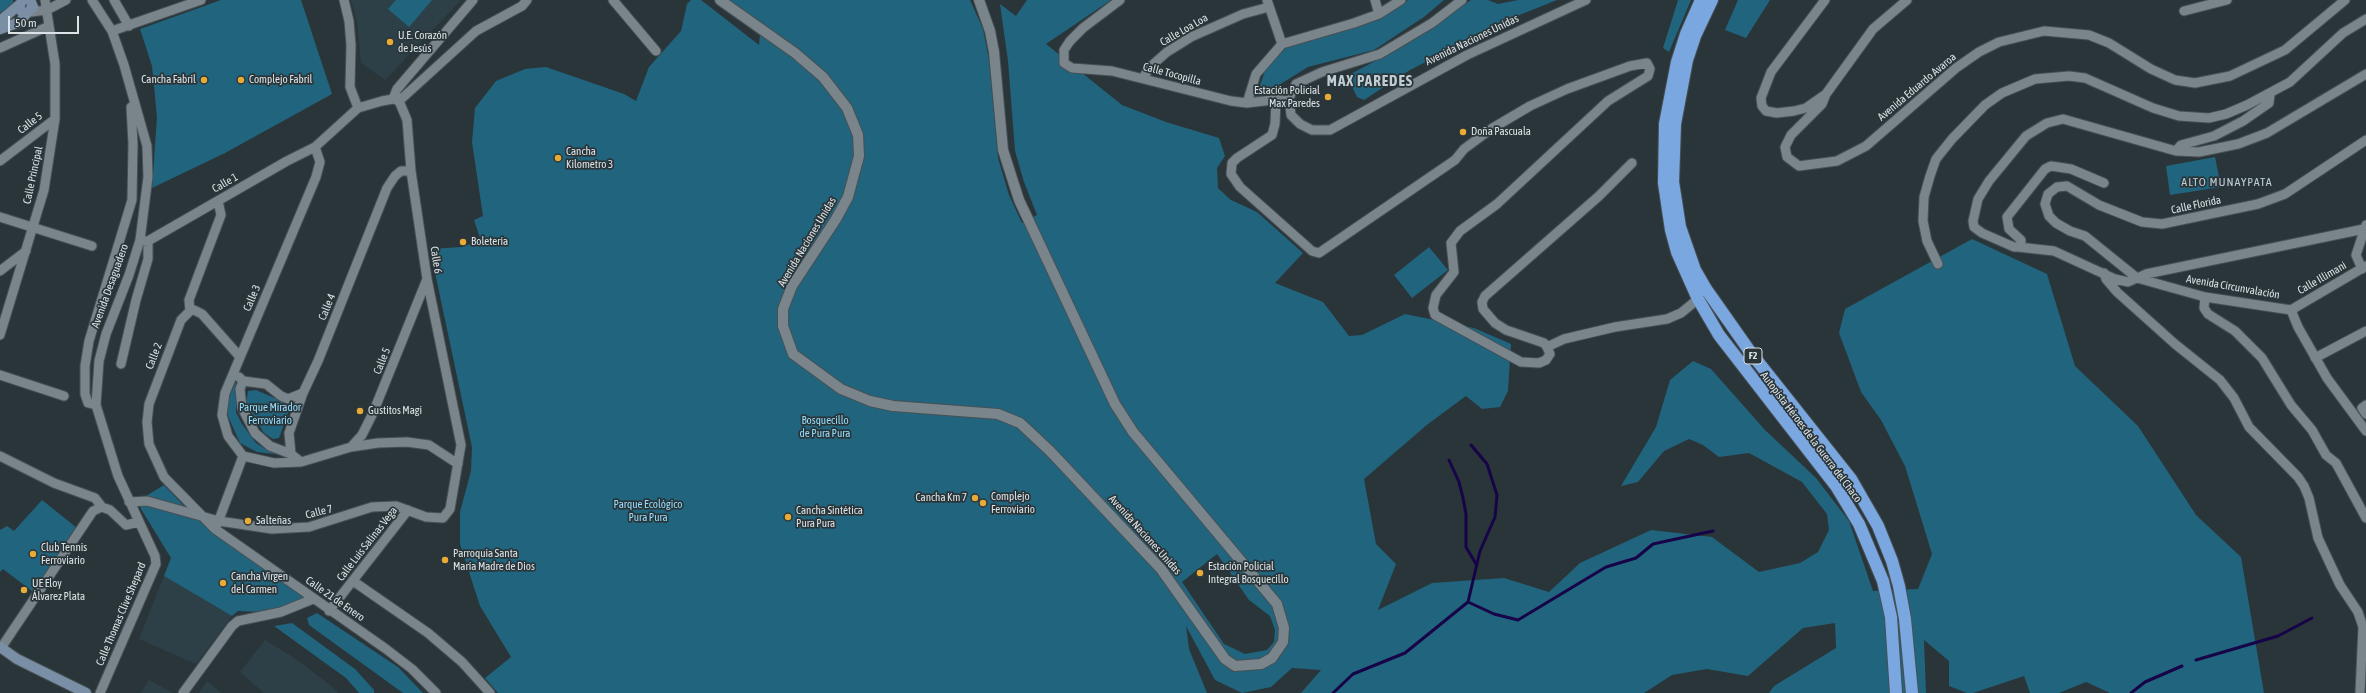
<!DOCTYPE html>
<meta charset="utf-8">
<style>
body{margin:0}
#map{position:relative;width:2366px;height:693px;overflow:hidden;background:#2a353a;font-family:"Asap Condensed",sans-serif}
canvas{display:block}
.scale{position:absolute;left:8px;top:16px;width:71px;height:18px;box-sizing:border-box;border:2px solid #dce3e6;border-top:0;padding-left:5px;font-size:12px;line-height:14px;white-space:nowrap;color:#dce3e6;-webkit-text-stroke:3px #2a353a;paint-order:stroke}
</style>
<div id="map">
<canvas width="2366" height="693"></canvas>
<div class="scale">50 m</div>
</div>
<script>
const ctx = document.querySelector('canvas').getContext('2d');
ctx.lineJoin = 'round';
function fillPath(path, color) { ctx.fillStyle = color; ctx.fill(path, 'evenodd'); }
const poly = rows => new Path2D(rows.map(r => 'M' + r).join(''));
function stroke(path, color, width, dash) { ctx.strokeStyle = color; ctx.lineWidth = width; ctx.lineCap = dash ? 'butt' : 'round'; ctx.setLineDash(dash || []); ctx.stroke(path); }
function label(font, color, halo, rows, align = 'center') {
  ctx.font = font + ' "Asap Condensed",sans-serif'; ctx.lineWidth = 3.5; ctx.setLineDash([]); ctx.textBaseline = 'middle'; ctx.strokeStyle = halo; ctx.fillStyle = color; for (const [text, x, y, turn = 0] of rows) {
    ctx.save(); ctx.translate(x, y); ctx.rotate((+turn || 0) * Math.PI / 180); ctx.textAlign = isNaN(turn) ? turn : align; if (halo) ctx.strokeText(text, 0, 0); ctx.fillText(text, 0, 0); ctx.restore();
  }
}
const built = poly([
 [351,0,461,0,385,80,361,63,357,21],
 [164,576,232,616,196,664,139,639],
 [265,640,293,657,329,684,338,693,264,693,240,672],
 [149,680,173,693,141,693],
 [207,681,220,692,221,693,199,693]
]);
const green = poly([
 [0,0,13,0,13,7,0,20],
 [221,0,301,0,332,94,225,153,152,188,157,117,152,66,140,29],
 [396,0,432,0,409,27,388,9],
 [691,0,701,0,759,45,761,24,727,0,970,0,983,29,989,60,998,158,1009,195,1022,223,1037,215,1024,182,1015,151,1008,61,1000,4,1016,16,1027,0,1111,0,1046,44,1122,105,1166,122,1219,138,1225,156,1217,168,1218,188,1231,200,1257,212,1303,253,1275,283,1323,302,1349,336,1362,335,1405,314,1474,328,1511,344,1508,391,1500,407,1482,409,1466,396,1428,424,1364,479,1376,544,1396,564,1378,610,1432,583,1504,578,1549,592,1580,563,1651,530,1712,537,1759,572,1800,563,1818,552,1829,530,1827,514,1802,482,1749,453,1719,457,1703,445,1689,439,1664,451,1638,482,1621,486,1656,427,1670,380,1693,361,1711,369,1765,430,1816,478,1849,521,1873,591,1918,589,1932,554,1905,466,1881,420,1861,392,1839,333,1845,309,1972,239,2047,274,2075,366,2138,426,2196,515,2241,557,2264,693,2110,693,2086,682,2059,693,2030,693,2024,676,1973,693,1967,693,1949,686,1949,661,1924,640,1926,693,1769,693,1774,686,1836,648,1835,623,1803,628,1748,676,1707,669,1672,675,1644,693,1301,693,1321,670,1292,668,1271,687,1242,693,1215,680,1186,626,1189,649,1207,693,498,693,485,678,511,657,480,606,460,544,460,512,471,471,472,447,430,249,461,247,481,241,474,220,483,216,472,142,475,108,496,81,525,69,546,67,624,94,636,101,649,67,681,31,687,4],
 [1217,554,1249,600,1270,616,1275,630,1274,642,1267,650,1245,654,1224,644,1182,582],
 [1408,0,1444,0,1424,17,1374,50,1308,67,1255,100,1266,68,1288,46,1357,27,1384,16],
 [1471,0,1488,0,1498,4,1518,0,1557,0,1517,16,1410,70,1364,100,1357,97,1347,76,1405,45],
 [1678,0,1691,0,1669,52,1663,48],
 [1738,0,1770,0,1746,38,1725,30],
 [2215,157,2221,187,2170,195,2166,166],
 [1429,247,1448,270,1412,298,1394,275],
 [236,381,236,412,242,424,256,443,267,450,283,455,257,452,240,443,227,414,228,399],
 [256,390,291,405,279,438,273,439,264,433,246,404,248,391],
 [164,485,184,506,141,499],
 [42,500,82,532,37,595,3,569,0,572,0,530,7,526,14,531],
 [140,503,185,511,298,589,305,595,305,600,263,612,238,611,232,616,164,576,171,558,141,509],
 [317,613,398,667,423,693,403,693,309,625,307,618],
 [292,623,355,669,374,690,374,693,359,693,346,678,274,626]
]);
const stream = poly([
 [1449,460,1459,482,1463,498,1466,514,1466,547,1476,564],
 [1468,602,1494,614,1518,620,1606,567,1636,558,1653,544,1713,531],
 [2196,660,2278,636,2312,618],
 [1333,693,1353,674,1405,653,1468,602,1480,551,1495,517,1497,495,1487,464,1471,445],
 [2131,693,2145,682,2182,666]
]);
const minor = poly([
 [92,0,112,31,124,65,147,146,148,177,140,240,129,275,106,334,99,361,96,405,118,476,155,556,156,564,100,693],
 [114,0,129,26],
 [344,0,349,21,351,45,350,87,358,108],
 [613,0,656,51],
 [1120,0,1083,28,1070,41,1064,50,1064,63,1072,68,1112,71,1231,101,1247,103,1281,99],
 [1267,0,1282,44],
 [1375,0,1379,14],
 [1462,0,1432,23,1380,54,1322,72,1296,84,1289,98,1291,115,1300,124,1312,130,1330,130,1467,55,1586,0],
 [1825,0,1771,72,1761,98,1762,106,1766,111,1777,113,1794,111,1806,108,1826,94,1873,29,1907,0],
 [2184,11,2227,0],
 [31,12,47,10,66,0],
 [112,31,201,0],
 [0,48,49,26],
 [1143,78,1150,67,1167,52,1191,37,1243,14,1269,7],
 [1826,94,1822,104,1791,135,1785,147,1787,157,1799,166,1837,161,1866,146,1956,68,1979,52,1999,42,2044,31,2089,35,2109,43,2151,69,2175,80,2195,83,2230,76,2285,50,2345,0],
 [393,99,397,89,473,0],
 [1276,100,1275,124,1272,135,1237,158,1232,163,1231,174,1240,187,1312,251,1319,253,1455,160,1464,149,1491,129,1530,106,1567,89,1630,66,1647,63,1650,69,1648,76,1608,101,1497,204,1460,231,1451,243,1454,272,1436,295,1433,308,1435,315,1521,362,1539,363,1546,360,1550,354,1547,347,1544,343,1506,330,1495,323,1483,309,1482,302,1485,296,1599,196,1632,163],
 [399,101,476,31,522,6,527,0],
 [1247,103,1256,74,1282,44,1354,23,1379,14,1401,0],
 [315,147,320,162,316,177,225,393,222,415,228,436,243,456,274,463,301,462,351,447,378,443,407,442,429,445,458,464],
 [2176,151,2181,145,2214,136,2243,121,2269,103,2270,95],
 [0,161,55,119],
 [2104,183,2071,169,2051,166,2045,169,2007,217,2009,229,2021,240,2021,244,2018,247,2014,247,1982,233,1974,227,1973,221,1978,199,1989,181,2026,136,2047,123,2063,119,2176,151,2199,152,2238,144,2267,133,2366,74],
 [0,217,92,246],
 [2018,247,2054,251,2115,279,2128,282,2146,274,2364,229],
 [1938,264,1927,241,1923,221,1924,197,1930,176,1936,159,1952,139,1985,105,2002,93,2035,79,2069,76,2085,78,2153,108,2179,116,2209,118,2226,114,2247,105,2290,82,2343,33,2366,19],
 [2362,269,2356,255,2366,225],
 [0,271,26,251],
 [2104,273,2106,279,2117,292,2175,344,2220,380,2234,398,2249,427,2298,477,2304,486,2309,498,2318,538,2340,585,2358,612,2363,627,2360,693],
 [2205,297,2204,308,2208,314,2235,331,2262,358,2291,405,2312,430,2326,455,2336,463,2366,518],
 [2291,310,2205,297,2137,278,2085,236,2070,231,2056,223,2049,216,2045,204,2048,194,2057,187,2067,186,2099,205,2142,222,2162,224,2258,204,2285,194,2366,140],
 [2291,310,2298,327,2327,378,2366,431],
 [2291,310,2366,266],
 [190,311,181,320,149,404,147,422,149,444,164,477,215,529,386,649,412,669,436,693],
 [190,311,189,300,221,215,218,201],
 [190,311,194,310,202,314,240,357],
 [0,335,44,190,55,119,55,64,45,0],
 [1547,347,1564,339,1615,327,1667,319,1681,313,1698,299],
 [2315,358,2366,331],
 [121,364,136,300,148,259,148,241],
 [0,375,64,396],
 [239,377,243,381,266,384,281,396,288,399,303,393],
 [243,381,240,389,242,408,255,433,270,446,291,454],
 [96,405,88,403,85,394,85,366,89,341,132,200,133,144,131,107],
 [2366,405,2362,408,2366,414],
 [351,447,362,435,373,413,427,279],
 [0,456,54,483,95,498,102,507],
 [301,462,291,454,289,433,303,393,318,361,387,188,395,176,401,171,411,171],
 [129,502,147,501,219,521,272,529,309,527,372,507,396,506,426,517,443,518,450,509,461,445,427,279,411,171,407,120,399,101,393,99,382,101,358,108,315,147,287,161,148,241,140,240],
 [217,525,243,456],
 [353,581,428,633,462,662,490,693],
 [329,611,408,510],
 [1,648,93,511,102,507,110,510,126,525,139,522],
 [183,693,232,626,238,621,281,612,313,599]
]);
const tertiary = poly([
 [720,0,795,53,823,77,847,108,858,135,859,156,848,197,836,219,792,286,783,309,783,326,793,354,841,389,870,401,893,406,998,414,1020,423,1050,451,1161,569,1225,659,1235,666,1261,664,1272,658,1283,642,1284,628,1277,604,1133,432,1115,404,1019,200,1003,150,994,52,990,31,979,0]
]);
const secondary = poly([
 [22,0,19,8,22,12,26,14,33,7,30,0],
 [0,21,19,5],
 [0,29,20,22,26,14],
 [0,647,17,659,86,693]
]);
const motorway = poly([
 [1701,0,1686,34,1677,62,1665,124,1664,183,1671,230,1677,252,1698,299,1719,335,1836,486,1859,524,1883,581,1891,617,1896,693],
 [1712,0,1695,36,1687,60,1675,124,1673,182,1680,227,1695,270,1706,289,1751,353,1851,479,1878,526,1892,561,1899,586,1905,619,1912,693]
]);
const markers = [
 [390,42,4,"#e8ab37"],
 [204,80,4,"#e8ab37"],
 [241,80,4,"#e8ab37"],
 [1328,97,4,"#e8ab37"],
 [1463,132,4,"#e8ab37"],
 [558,158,4,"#e8ab37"],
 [463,242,4,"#e8ab37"],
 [360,411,4,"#e8ab37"],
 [975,498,4,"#e8ab37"],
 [983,503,4,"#e8ab37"],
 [788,517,4,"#e8ab37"],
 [248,521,4,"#e8ab37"],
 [33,554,4,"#e8ab37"],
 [445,560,4,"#e8ab37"],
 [1200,573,4,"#e8ab37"],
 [223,583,4,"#e8ab37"],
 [24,590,4,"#e8ab37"]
];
const shields = [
 [1753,356,18]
];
const shieldNames = [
 ["F2",1753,356]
];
const streetNames = [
 ["Calle Loa Loa",1184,30,-30],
 ["Avenida Naciones Unidas",1472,40,-26],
 ["Calle Tocopilla",1172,74,15],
 ["Avenida Eduardo Avaroa",1917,87,-40],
 ["Calle 5",30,123,-38],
 ["Calle Principal",33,175,-78],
 ["Calle 1",225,183,-30],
 ["Calle Florida",2196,205,-12],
 ["Avenida Naciones Unidas",807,242,-59],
 ["Calle 6",436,260,81],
 ["Calle Illimani",2322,278,-30],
 ["Avenida Desaguadero",110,286,-70],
 ["Avenida Circunvalación",2233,287,10],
 ["Calle 3",252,298,-67],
 ["Calle 4",327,307,-68],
 ["Calle 2",154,356,-69],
 ["Calle 5",382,361,-68],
 ["Autopista Héroes de la Guerra del Chaco",1811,437,53],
 ["Calle 7",319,512,-14],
 ["Avenida Naciones Unidas",1145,535,48],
 ["Calle Luis Salinas Vega",367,544,-52],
 ["Calle 21 de Enero",335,599,35],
 ["Calle Thomas Clive Shepard",121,614,-67]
];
const poiNames = [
 ["U.E. Corazón",398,36],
 ["de Jesús",398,49],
 ["Cancha Fabril",196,80,"right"],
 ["Complejo Fabril",249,80],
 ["Estación Policial",1320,91,"right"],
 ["Max Paredes",1320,104,"right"],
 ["Doña Pascuala",1471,132],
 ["Cancha",566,152],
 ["Kilometro 3",566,165],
 ["Boletería",471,242],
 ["Gustitos Magi",368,411],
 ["Complejo",991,497],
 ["Ferroviario",991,510],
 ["Cancha Km 7",967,498,"right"],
 ["Cancha Sintética",796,511],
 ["Pura Pura",796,524],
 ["Salteñas",256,521],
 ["Club Tennis",41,548],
 ["Ferroviario",41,561],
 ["Parroquia Santa",453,554],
 ["María Madre de Dios",453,567],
 ["Estación Policial",1208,567],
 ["Integral Bosquecillo",1208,580],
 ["Cancha Virgen",231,577],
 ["del Carmen",231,590],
 ["UE Eloy",32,584],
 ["Álvarez Plata",32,597]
];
const parkNames = [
 ["Parque Mirador",270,408],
 ["Ferroviario",270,421],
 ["Bosquecillo",825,421],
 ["de Pura Pura",825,434],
 ["Parque Ecológico",648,505],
 ["Pura Pura",648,518]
];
const neighbourhoodNames = [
 ["ALTO MUNAYPATA",2227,182]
];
const districtNames = [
 ["MAX PAREDES",1370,81]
];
fillPath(built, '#2d4048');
fillPath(green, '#21647d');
stroke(stream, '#170448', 3);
stroke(minor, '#475054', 11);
stroke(tertiary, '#475054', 12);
stroke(secondary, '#475054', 12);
stroke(motorway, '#475054', 14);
stroke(minor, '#79858b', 9);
stroke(tertiary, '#79858b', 10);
stroke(secondary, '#7a8fa5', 10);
stroke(motorway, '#7ba7e1', 12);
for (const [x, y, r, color] of markers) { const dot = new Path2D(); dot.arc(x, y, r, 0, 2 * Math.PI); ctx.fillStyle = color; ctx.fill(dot); stroke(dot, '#2a353a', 1.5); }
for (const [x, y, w] of shields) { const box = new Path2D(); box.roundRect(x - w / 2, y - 8, w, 16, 3); ctx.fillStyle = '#2a353a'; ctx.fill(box); stroke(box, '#dce3e6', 1); }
label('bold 10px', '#dce3e6', null, shieldNames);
label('11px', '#dce3e6', '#2a353a', streetNames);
label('11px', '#dce3e6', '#2a353a', poiNames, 'left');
label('11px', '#94defd', '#2a353a', parkNames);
ctx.letterSpacing = '1px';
label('12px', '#c0ced4', '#2a353a', neighbourhoodNames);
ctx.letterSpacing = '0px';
ctx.letterSpacing = '1px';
label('bold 15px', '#c0ced4', '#2a353a', districtNames);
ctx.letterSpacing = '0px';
</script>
